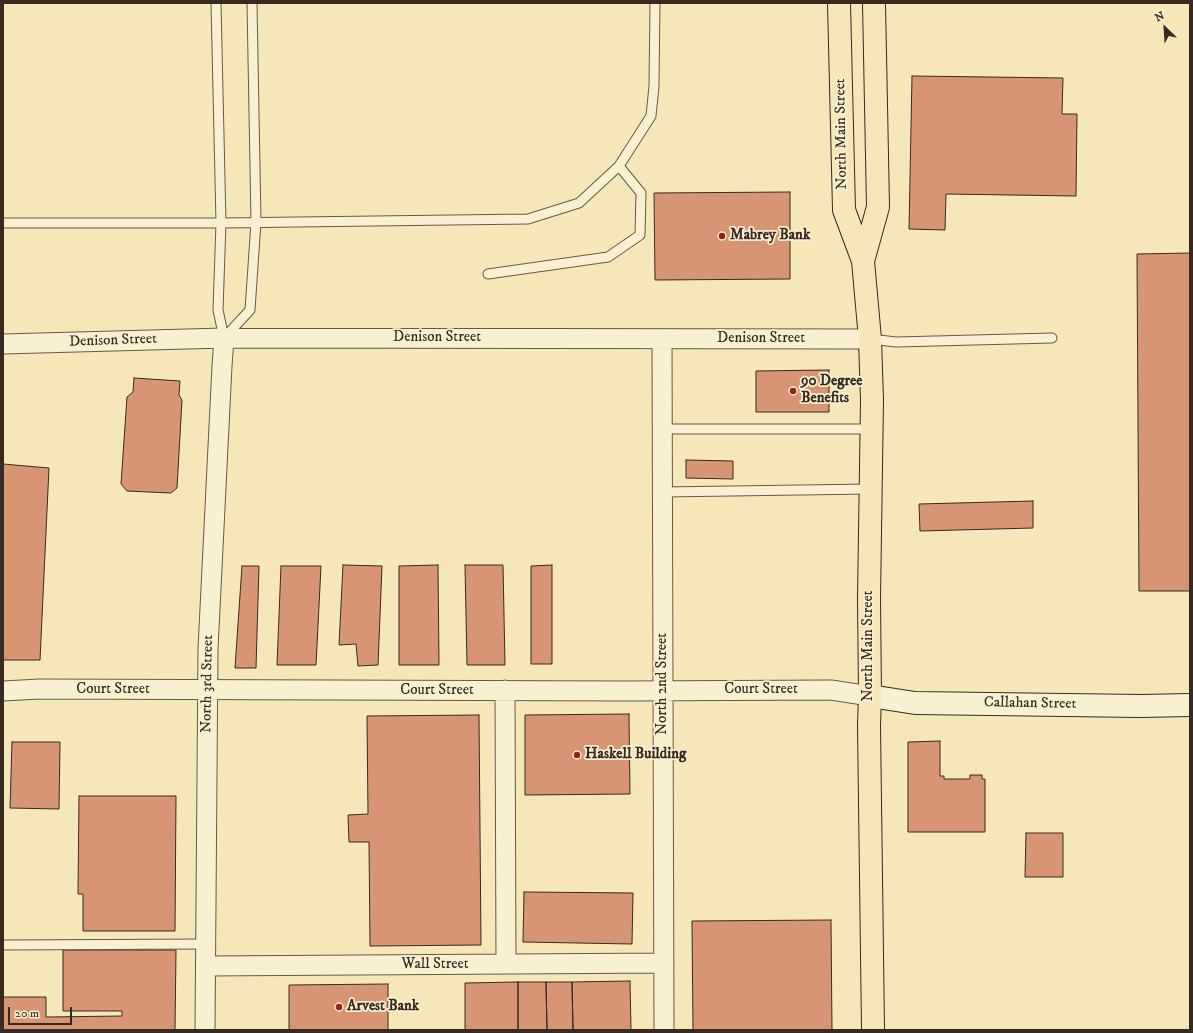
<!DOCTYPE html>
<style>
body{margin:0}
#map{position:relative;width:1193px;height:1033px;overflow:hidden;background:#f6e7b8;font-family:"IM FELL DW Pica",serif}
canvas{display:block}
.frame{position:absolute;inset:0;border:4px solid #362a23;pointer-events:none}
.north{position:absolute;left:1145px;top:8px;width:40px;height:40px;-webkit-text-stroke:3px #f9efd1;paint-order:stroke;rotate:335deg;font-size:11px;font-weight:700;line-height:16px;text-align:center;color:#362a23}
.north::after{content:'';display:block;margin:auto;width:14px;height:18px;background:#362a23;clip-path:polygon(50% 0,100% 100%,50% 72%,0 100%)}
.scale{position:absolute;left:8px;top:1007px;width:64px;height:18px;box-sizing:border-box;border:2px solid #362a23;border-top:0;padding-left:5px;font-size:12px;line-height:14px;white-space:nowrap;color:#362a23;-webkit-text-stroke:3px #f9efd1;paint-order:stroke}
</style>
<div id="map">
<canvas width="1193" height="1033"></canvas>
<div class="frame"></div>
<div class="north">N</div>
<div class="scale">20 m</div>
</div>
<script>
const ctx = document.querySelector('canvas').getContext('2d');
ctx.lineJoin = 'round';
function fillPath(path, color) { ctx.fillStyle = color; ctx.fill(path, 'evenodd'); }
const poly = rows => new Path2D(rows.map(r => 'M' + r).join(''));
function stroke(path, color, width, dash) { ctx.strokeStyle = color; ctx.lineWidth = width; ctx.lineCap = dash ? 'butt' : 'round'; ctx.setLineDash(dash || []); ctx.stroke(path); }
function label(font, color, halo, rows, align = 'center') {
  ctx.font = font + ' "IM FELL DW Pica",serif'; ctx.lineWidth = 3.5; ctx.setLineDash([]); ctx.textBaseline = 'middle'; ctx.strokeStyle = halo; ctx.fillStyle = color; for (const [text, x, y, turn = 0] of rows) {
    ctx.save(); ctx.translate(x, y); ctx.rotate((+turn || 0) * Math.PI / 180); ctx.textAlign = isNaN(turn) ? turn : align; if (halo) ctx.strokeText(text, 0, 0); ctx.fillText(text, 0, 0); ctx.restore();
  }
}
const building = poly([
 [912,76,1063,78,1062,114,1077,114,1076,196,946,194,945,230,909,229,912,76],
 [790,192,790,279,655,280,654,193,790,192],
 [1190,253,1190,591,1139,591,1137,254,1190,253],
 [829,370,829,412,756,412,756,371,829,370],
 [134,378,180,381,179,395,182,400,177,488,171,493,127,491,121,484,127,397,133,392,134,378],
 [686,460,733,461,733,479,686,478,686,460],
 [3,464,49,468,40,660,3,660,3,464],
 [1033,501,1033,528,920,531,919,504,1033,501],
 [343,565,382,566,378,665,358,666,356,644,339,645,343,565],
 [438,565,439,665,399,665,399,566,438,565],
 [465,565,503,565,505,665,467,665,465,565],
 [552,565,552,664,531,664,531,566,552,565],
 [242,566,259,566,256,668,235,668,242,566],
 [281,566,321,566,316,665,277,665,281,566],
 [629,714,630,794,525,795,525,715,629,714],
 [479,715,481,945,370,946,369,842,349,842,348,815,368,814,367,716,479,715],
 [940,741,940,776,944,776,944,779,970,779,970,775,982,775,982,779,985,779,985,832,908,832,908,742,940,741],
 [12,742,60,742,59,809,10,808,12,742],
 [79,796,176,796,175,931,83,931,83,894,78,894,79,796],
 [1026,833,1063,833,1063,877,1025,877,1026,833],
 [524,892,633,893,632,944,523,942,524,892],
 [831,920,832,1030,693,1030,692,921,831,920],
 [63,950,176,950,175,1030,3,1030,3,997,46,997,46,1017,122,1016,122,1011,63,1011,63,950],
 [630,981,631,1030,573,1030,572,982,630,981],
 [518,982,546,982,547,1030,518,1030,518,982],
 [518,982,518,1030,465,1030,465,983,518,982],
 [546,982,572,982,573,1030,547,1030,546,982],
 [388,984,388,1030,289,1030,289,985,388,984]
]);
const lane = poly([
 [216,3,221,223,218,310,224,338],
 [3,223,221,223,528,219,579,203,619,166,651,116,654,86,655,3],
 [488,274,608,257,640,235,641,193,619,166],
 [225,337,250,310,256,222,252,3],
 [870,339,896,342,1052,338],
 [662,429,871,429],
 [662,492,870,489],
 [3,945,205,944]
]);
const street = poly([
 [662,339,664,1030],
 [3,344,224,338,870,339],
 [505,690,506,964],
 [3,691,40,689,626,691,831,690,870,696],
 [206,966,664,963],
 [205,1030,208,649,222,366,224,338]
]);
const secondary = poly([
 [870,696,915,703,1141,706,1190,705]
]);
const primary = poly([
 [839,3,844,210,863,261,870,339,872,400,869,599,870,696,869,725,873,1030],
 [863,261,878,207,874,3]
]);
const markers = [
 [722,236,4,"#8f2418"],
 [793,391,4,"#8f2418"],
 [577,755,4,"#8f2418"],
 [339,1007,4,"#8f2418"]
];
const streetNames = [
 ["North Main Street",842,134,-91],
 ["Denison Street",437,338],
 ["Denison Street",761,339],
 ["Denison Street",113,341,-2],
 ["North Main Street",869,646,-90],
 ["North 3rd Street",208,684,-89],
 ["North 2nd Street",663,684,-90],
 ["Court Street",113,690],
 ["Court Street",761,690],
 ["Court Street",437,691],
 ["Callahan Street",1030,704,1],
 ["Wall Street",435,965]
];
const poiNames = [
 ["Mabrey Bank",730,236],
 ["90 Degree",801,382],
 ["Benefits",801,399],
 ["Haskell Building",585,755],
 ["Arvest Bank",347,1007]
];
fillPath(building, '#d79574');
stroke(building, '#362a23', 1);
stroke(lane, '#665948', 11);
stroke(street, '#665948', 21);
stroke(secondary, '#362a23', 24);
stroke(primary, '#362a23', 24);
stroke(lane, '#f9efd1', 9);
stroke(street, '#f9efd1', 19);
stroke(secondary, '#f9efd1', 22);
stroke(primary, '#f6e7b8', 22);
for (const [x, y, r, color] of markers) { const dot = new Path2D(); dot.arc(x, y, r, 0, 2 * Math.PI); ctx.fillStyle = color; ctx.fill(dot); stroke(dot, '#f9efd1', 1.5); }
label('15px', '#362a23', '#f9efd1', streetNames);
label('bold 15px', '#362a23', '#f9efd1', poiNames, 'left');
</script>
